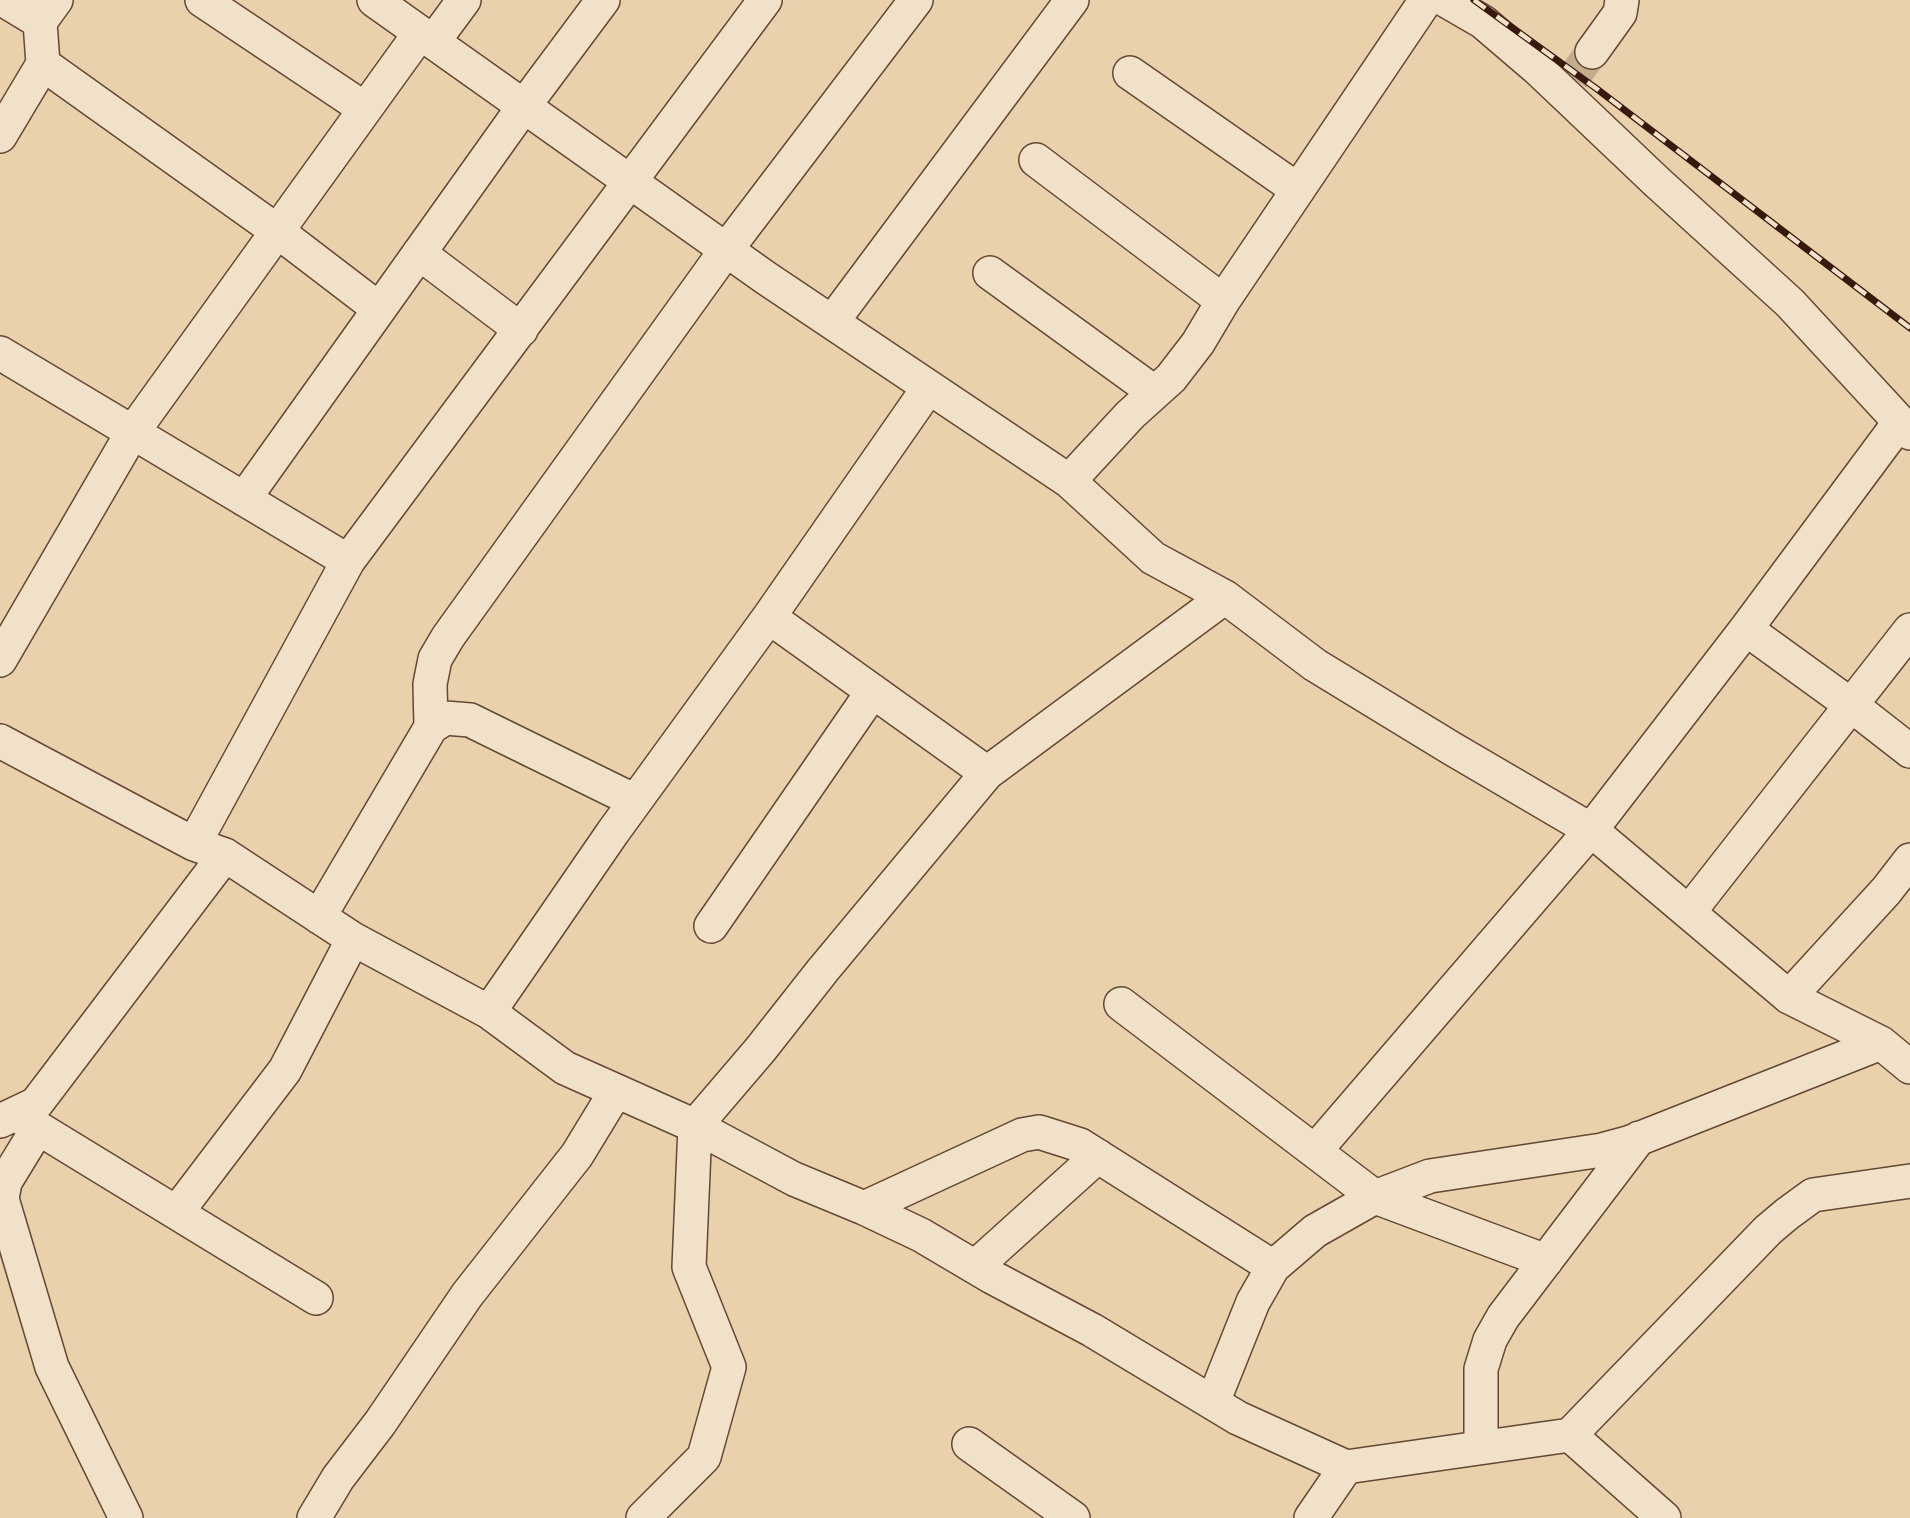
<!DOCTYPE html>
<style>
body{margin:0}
canvas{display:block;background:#e9d1ab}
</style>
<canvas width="1910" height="1518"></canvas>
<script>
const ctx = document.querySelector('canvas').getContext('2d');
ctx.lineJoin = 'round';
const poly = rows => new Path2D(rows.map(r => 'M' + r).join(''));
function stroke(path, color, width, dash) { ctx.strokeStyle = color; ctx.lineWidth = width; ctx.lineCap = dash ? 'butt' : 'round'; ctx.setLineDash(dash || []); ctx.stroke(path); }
const minorTunnel = poly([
 [1573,78,1592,52]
]);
const minor = poly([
 [4,0,40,22],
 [202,0,365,109],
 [374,0,766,278,1069,481,1153,558,1225,597,1315,665,1451,748,1591,830,1789,997,1881,1043,1910,1067],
 [1445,0,1483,22,1538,69,1657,182,1790,303,1910,433],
 [433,42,464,0],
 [1592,52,1620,13,1622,0],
 [43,64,277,231,379,309],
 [1130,73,1298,190],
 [0,136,43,64,40,22,56,0],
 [1036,160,1223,301],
 [419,253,521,330],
 [990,273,1154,392],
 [832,322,1072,0],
 [0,353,348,561],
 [1069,481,1130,415,1171,378,1198,343,1223,301,1426,0],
 [244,499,524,106,603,0],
 [769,617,987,773],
 [1746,629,1851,705,1910,751],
 [0,660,132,433,420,33],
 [431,727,430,684,435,659,448,637,726,250,916,0],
 [0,741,194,844,225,855,353,939,489,1012,565,1068,695,1126,794,1179,864,1208,921,1235,992,1277,1092,1330,1238,1418,1346,1467,1570,1435,1768,1230,1787,1214,1813,1195,1910,1181],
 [194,844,348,561,765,0],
 [1689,912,1910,630],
 [319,917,431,727,445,718,470,720,635,801],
 [711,926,873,691],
 [1789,997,1886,891,1910,860],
 [1121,1004,1375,1197,1546,1261],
 [489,1012,613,832,769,617,929,387],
 [15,1114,316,1298],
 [0,1121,36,1104,225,855],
 [38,1128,5,1182,2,1199,52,1367,126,1518],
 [1315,1151,1591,830,1746,629,1899,423],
 [864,1208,1022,1135,1039,1132,1080,1145,1273,1267],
 [177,1212,285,1070,353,939],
 [975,1267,1098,1156],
 [1213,1402,1253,1302,1273,1267,1315,1231,1375,1197,1430,1176,1602,1150,1628,1143,1881,1043],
 [1570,1435,1664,1518],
 [969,1444,1073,1518],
 [1481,1447,1481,1369,1490,1340,1503,1317,1639,1138],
 [314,1518,338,1478,380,1423,467,1295,577,1155,616,1091],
 [643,1518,704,1457,729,1367,689,1267,695,1126,760,1050,823,970,987,773,1225,597],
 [1311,1518,1346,1467]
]);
const rail = poly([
 [1474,0,1597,89,1910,328]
]);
stroke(minorTunnel, '#c5ac8b', 33, [33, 16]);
stroke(minor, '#644734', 36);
stroke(minor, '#f1e1c8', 33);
stroke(rail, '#37190d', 7);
stroke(rail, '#f1e1c8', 4.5, [14]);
</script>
